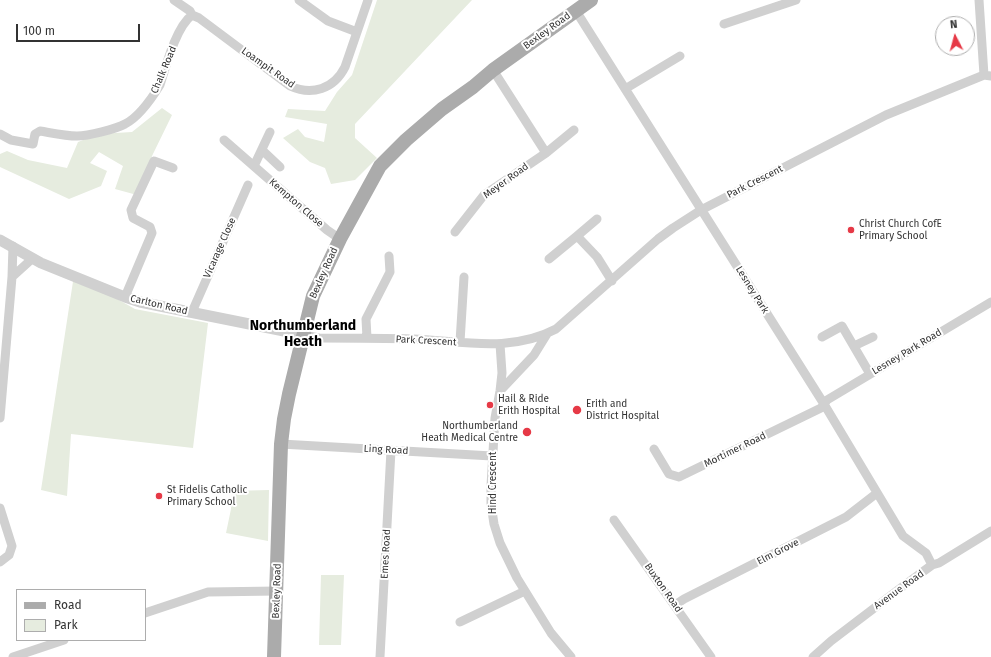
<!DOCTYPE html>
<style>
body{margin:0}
#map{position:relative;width:991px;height:657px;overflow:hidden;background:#fff;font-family:"Fira Sans",sans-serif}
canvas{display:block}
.legend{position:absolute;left:16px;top:589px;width:130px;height:52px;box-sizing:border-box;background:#fff;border:1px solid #adadad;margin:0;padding:5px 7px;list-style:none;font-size:12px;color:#333}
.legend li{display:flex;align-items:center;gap:8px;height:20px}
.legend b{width:20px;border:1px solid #adadad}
.north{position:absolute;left:935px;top:16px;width:40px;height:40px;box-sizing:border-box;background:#fff;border:1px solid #adadad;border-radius:50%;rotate:354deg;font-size:11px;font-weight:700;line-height:16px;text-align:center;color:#333}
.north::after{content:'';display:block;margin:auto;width:14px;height:18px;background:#e63946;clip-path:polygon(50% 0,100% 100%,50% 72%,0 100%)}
.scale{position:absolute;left:16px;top:24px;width:124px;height:18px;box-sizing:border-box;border:2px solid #333;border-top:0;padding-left:5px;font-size:12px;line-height:14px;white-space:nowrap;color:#333;-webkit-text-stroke:3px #fff;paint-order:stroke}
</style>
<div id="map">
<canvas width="991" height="657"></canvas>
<ul class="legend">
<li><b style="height:5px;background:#ababab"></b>Road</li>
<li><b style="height:11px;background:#e6ecdf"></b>Park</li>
</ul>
<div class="north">N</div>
<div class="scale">100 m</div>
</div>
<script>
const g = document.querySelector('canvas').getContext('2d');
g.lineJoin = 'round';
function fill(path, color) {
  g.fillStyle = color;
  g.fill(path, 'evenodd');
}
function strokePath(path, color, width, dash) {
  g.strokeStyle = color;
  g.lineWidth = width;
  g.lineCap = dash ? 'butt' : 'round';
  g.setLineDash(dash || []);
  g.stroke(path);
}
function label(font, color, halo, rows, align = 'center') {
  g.font = font + ' "Fira Sans",sans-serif';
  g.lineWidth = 4;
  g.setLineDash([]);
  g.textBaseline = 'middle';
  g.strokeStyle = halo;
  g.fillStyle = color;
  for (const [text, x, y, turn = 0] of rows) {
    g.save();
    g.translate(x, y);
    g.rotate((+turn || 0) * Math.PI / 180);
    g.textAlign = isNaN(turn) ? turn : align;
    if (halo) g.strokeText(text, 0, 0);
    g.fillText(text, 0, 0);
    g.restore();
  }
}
fill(new Path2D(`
 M377,0H472L355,124V138L377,158L355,180L331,184L325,168L310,162L283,138L298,129L305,137L324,142L327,124L285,117L288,109L325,111L337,92L352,75Z
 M162,108L172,115L152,156L137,195L115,189L123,166L99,152L90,163L107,171L101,186L69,199L0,167V154L7,151L28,160L67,168L78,142L99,134L132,132Z
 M74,275L135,309L208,323L193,448L71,434L67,496L41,490Z
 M269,490L268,541L226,533L231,509L232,491Z
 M321,575H344L341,645H319Z`), '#e6ecdf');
strokePath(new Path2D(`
 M174,0L190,11L192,15
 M299,0L328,21L357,32
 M979,0L984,75
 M576,11L824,404L903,536L926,553L932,565
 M192,15L199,18L290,86C312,96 334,89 345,67L368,0
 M724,24L796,0
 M493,70L546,153
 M625,89L680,56
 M0,134L11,140L33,144L35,134L40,131C52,133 65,136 77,136C88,136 116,129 125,124C139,117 152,98 160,85C166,66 176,27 192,15
 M224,140L327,230L340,239
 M262,150L280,167
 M254,166L270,132
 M455,232L484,195L546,153L574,130
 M577,236L597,219
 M549,259L577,236L597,257L612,281
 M12,277L33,258
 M125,297L152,233L150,227L133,218L131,210L154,161L173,168
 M192,312L248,185
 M304,335L319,338C350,338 382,338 413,339C462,341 511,353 556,329L658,239L673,228L701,210L886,115L984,75L991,76
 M822,337L842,326L870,374
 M367,338L366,319L390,272L389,256
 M460,342L464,277
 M500,344L502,373L500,391L495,418L491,486V504L494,524L500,543L517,578L551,633L571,657
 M854,346L873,337
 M500,391L534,355L547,334
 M0,418L12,277L13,246
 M281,444L492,456
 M654,449L669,474L679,477L821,408L827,400L991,302
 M0,508L12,546L9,555L0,562
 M614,520L711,657
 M675,605L684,599L846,517L877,493
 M145,613L208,592L277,591
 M460,622L525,591
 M13,657L64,640
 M380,657L391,450
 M813,657L831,641L898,590L932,565L939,563L991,531`), '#d0d0d0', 9);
strokePath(new Path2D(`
 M0,240L41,263L125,297L140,302L304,335`), '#d0d0d0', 11);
strokePath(new Path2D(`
 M274,657L281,444L284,419L289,394L313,296L340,239L380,166L406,140L442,109L473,87L493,70L591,0`), '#ababab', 14);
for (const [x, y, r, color] of [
 [851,230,4,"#e63946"],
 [490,405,4,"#e63946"],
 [577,410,5,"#e63946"],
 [527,432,5,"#e63946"],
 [159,496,4,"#e63946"]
]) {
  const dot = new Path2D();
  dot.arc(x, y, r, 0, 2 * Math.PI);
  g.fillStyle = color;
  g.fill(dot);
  strokePath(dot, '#fff', 1.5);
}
label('10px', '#333', '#fff', [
 ["Bexley Road",547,31,-36],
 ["Loampit Road",268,68,35],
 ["Chalk Road",164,70,-67],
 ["Meyer Road",506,181,-36],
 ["Park Crescent",755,182,-27],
 ["Kempton Close",296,203,41],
 ["Vicarage Close",220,248,-66],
 ["Bexley Road",324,273,-66],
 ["Lesney Park",752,290,58],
 ["Carlton Road",159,305,13],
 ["Park Crescent",426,341,3],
 ["Lesney Park Road",907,352,-31],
 ["Ling Road",386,450,3],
 ["Mortimer Road",735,450,-26],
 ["Hind Crescent",493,483,-90],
 ["Elm Grove",778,552,-27],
 ["Emes Road",386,554,-87],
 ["Buxton Road",663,588,55],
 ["Avenue Road",899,590,-36],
 ["Bexley Road",277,591,-88]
]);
label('10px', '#333', '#fff', [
 ["Christ Church CofE",859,224],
 ["Primary School",859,236],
 ["Hail & Ride",498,399],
 ["Erith Hospital",498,411],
 ["Erith and",586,404],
 ["District Hospital",586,416],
 ["Northumberland",518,426,"right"],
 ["Heath Medical Centre",518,438,"right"],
 ["St Fidelis Catholic",167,490],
 ["Primary School",167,502]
], 'left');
label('bold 14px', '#000', '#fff', [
 ["Northumberland",303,326],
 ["Heath",303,342]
]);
</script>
